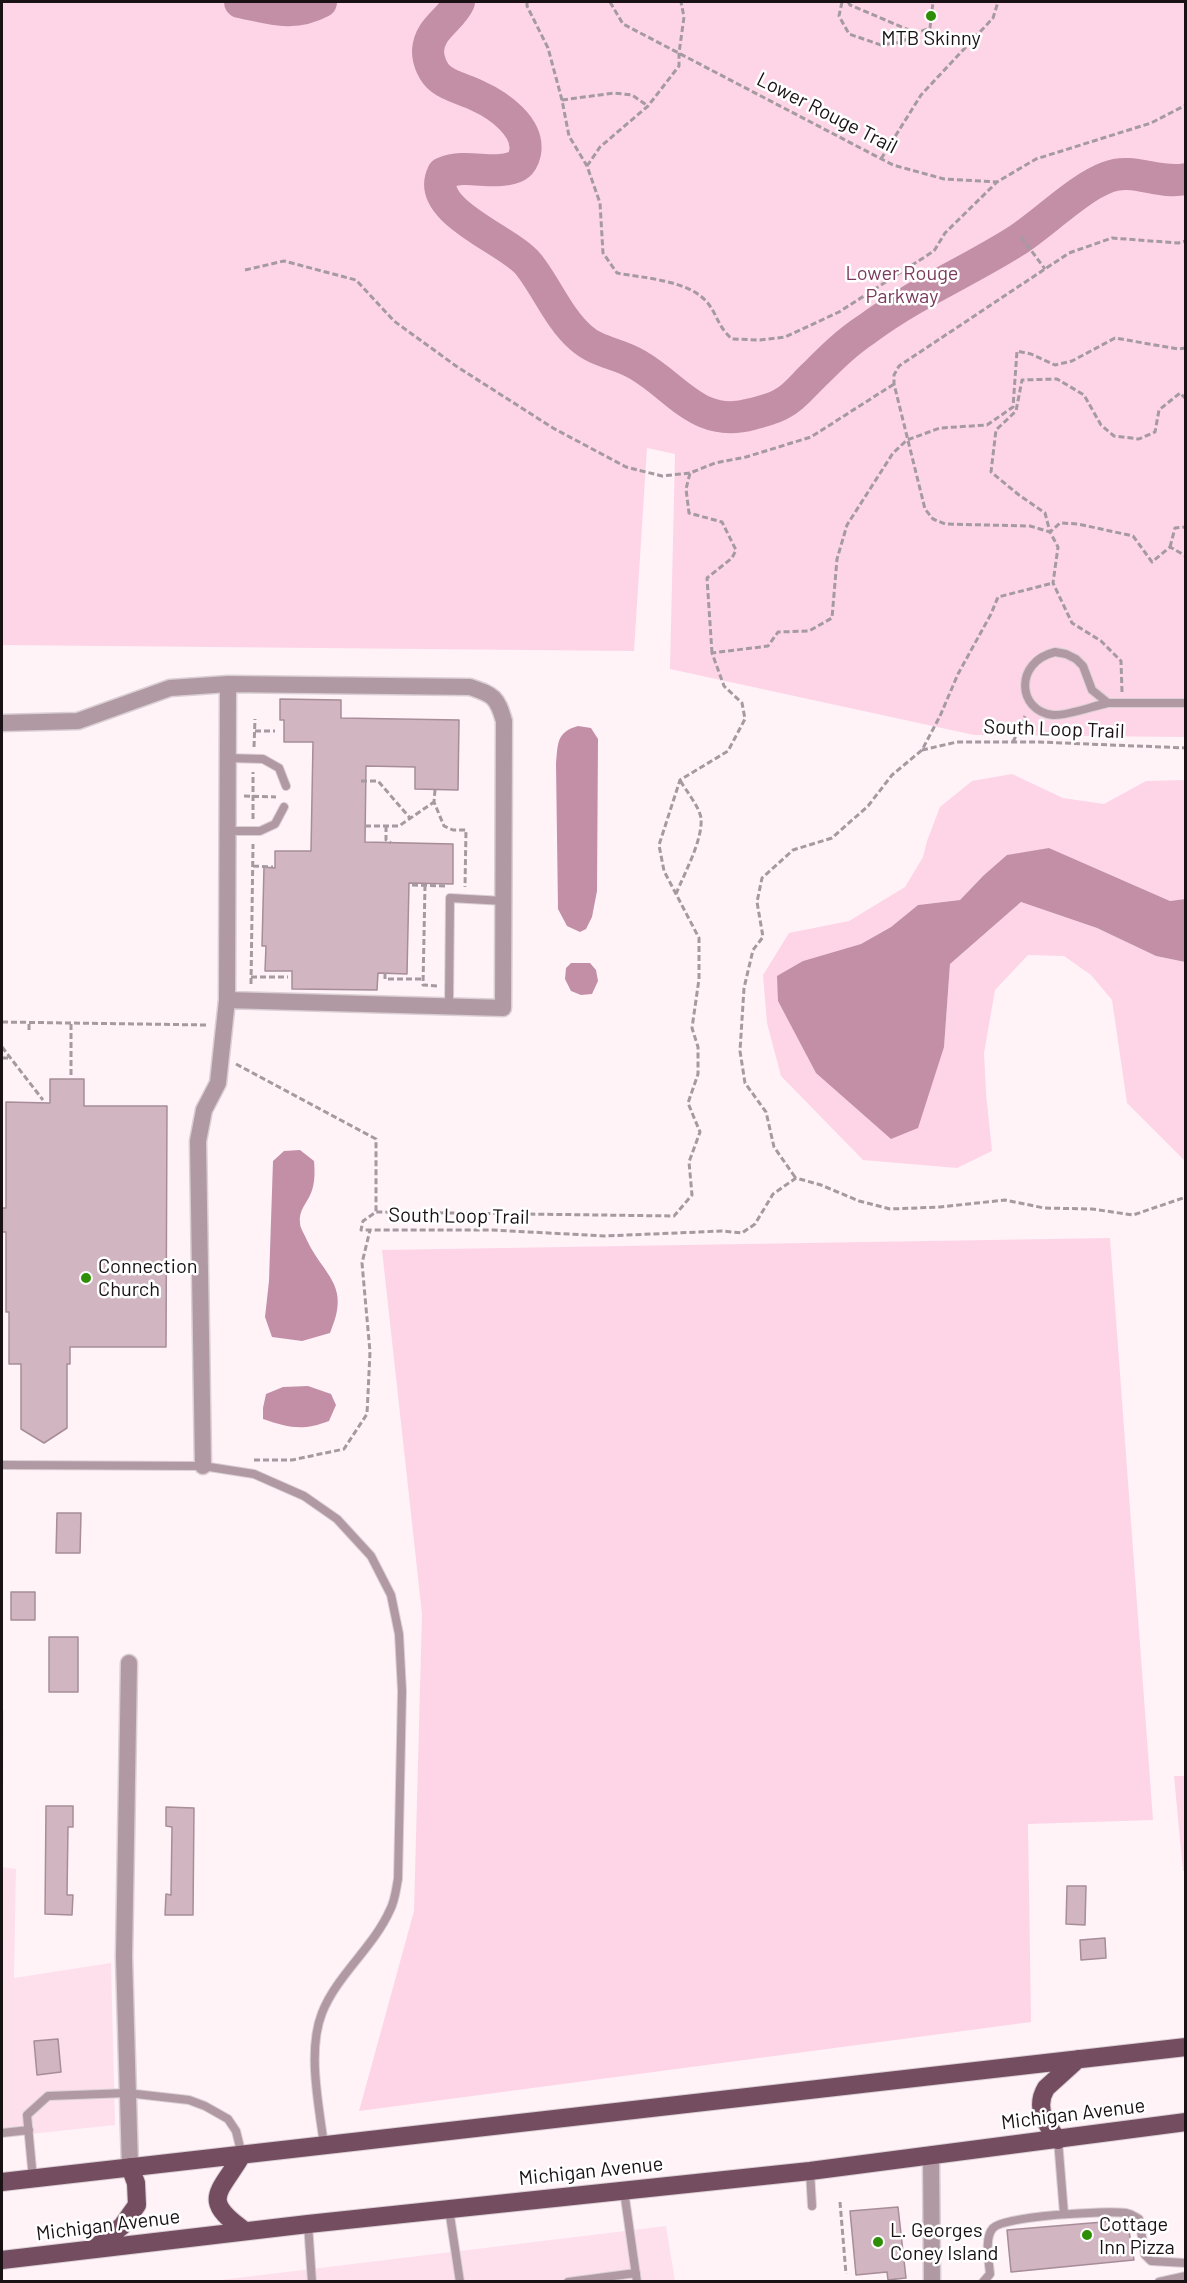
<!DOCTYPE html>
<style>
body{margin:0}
#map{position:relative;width:1187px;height:2283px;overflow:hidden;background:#fff3f8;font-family:Barlow,sans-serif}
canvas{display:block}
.frame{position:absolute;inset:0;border:3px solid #1a1115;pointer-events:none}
</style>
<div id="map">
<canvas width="1187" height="2283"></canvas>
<div class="frame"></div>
</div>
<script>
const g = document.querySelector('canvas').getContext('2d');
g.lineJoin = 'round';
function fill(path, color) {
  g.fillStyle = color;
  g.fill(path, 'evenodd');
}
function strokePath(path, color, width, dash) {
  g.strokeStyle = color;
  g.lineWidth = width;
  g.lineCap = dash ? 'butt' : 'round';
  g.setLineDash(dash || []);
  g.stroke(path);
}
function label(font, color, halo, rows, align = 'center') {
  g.font = font + ' Barlow,sans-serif';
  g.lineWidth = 5;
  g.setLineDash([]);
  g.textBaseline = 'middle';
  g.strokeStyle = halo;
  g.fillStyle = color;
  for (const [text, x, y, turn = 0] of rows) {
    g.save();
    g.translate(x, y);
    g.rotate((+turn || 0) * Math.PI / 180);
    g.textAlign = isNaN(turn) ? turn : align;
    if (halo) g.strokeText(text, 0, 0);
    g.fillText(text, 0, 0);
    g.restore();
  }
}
fill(new Path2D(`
 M2,1711H4L2,1867L16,1869L14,1978L111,1963L115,2125L2,2137Z
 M666,2226L675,2281L204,2282Z`), '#fee0ed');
fill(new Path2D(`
 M2,2H1185V737L974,735L670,669L675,454L647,448L634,651L2,645Z
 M1012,774L1063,798L1104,804L1146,781L1185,780V899L1170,901L1049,848L983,876L960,900L918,905L891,927L861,944L803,961L778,1001L791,1024L944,1047L950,964L1021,902L1097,928L1156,956L1185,962V1161L1127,1103L1112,1000L1091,975L1064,956L1028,955L995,990L984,1053L986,1093L992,1151L957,1168L863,1160L781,1076L767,1023L763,975L789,933L849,921L905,887L923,857L927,841L940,807L972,781Z
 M1110,1238L1153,1820L1028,1824L1031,2022L359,2111L414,1911L422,1614L382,1250Z
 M1174,1776H1185V1871H1183Z`), '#fdd5e7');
fill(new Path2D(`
 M578,726L591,728L598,739L597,891L592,917L586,929L580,932L567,926L558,909L556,764C558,744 556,732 578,726Z
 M1049,848L1170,901L1185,899V962L1156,956L1097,928L1021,902L950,964L944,1047L918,1128L891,1139L816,1073L778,1001L777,976L803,961L861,944L891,927L918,905L960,900L983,876L1007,855Z
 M571,963H590L596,970L598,981L592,994L581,995L571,991L565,979L566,968Z
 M300,1150L314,1161C315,1171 315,1184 311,1193C307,1203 298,1211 300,1223C300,1227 303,1232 305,1236C323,1277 352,1283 330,1333L302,1341L272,1337L265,1317L269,1281L273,1161L284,1151Z
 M308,1386L331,1394L336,1405L329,1421C303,1431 289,1428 263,1419V1408L266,1394L283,1387Z`), '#c28fa7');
strokePath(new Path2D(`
 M240,2C270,8 293,17 321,2
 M459,2C451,20 429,28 428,51C428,61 433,73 441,79C451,87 467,90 478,96C498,105 530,127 525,153C524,158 521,165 515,167C491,176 468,163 443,173C424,212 510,240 529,265C547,288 558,317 580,337C597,353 619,353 638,365C679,389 699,429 752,414C763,411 774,409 783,403C795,397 804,384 814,375C831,358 847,342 867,329C914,294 967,272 1016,241C1044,223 1078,188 1108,177C1133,167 1159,185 1186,179`), '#c28fa7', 32);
const building = new Path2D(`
 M280,699L341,700V718L459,720L458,790L415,789V767L366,766L365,842L453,844V884L409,883L407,974L378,973L377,990L292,989V971H265L266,946H262L264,867L275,868V851H311L313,742H284V720H280Z
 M50,1079H84V1106H167L166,1347H70V1364H67V1428L44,1443L21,1429V1364H9V1312H6V1232H2V1208H6V1102L50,1103Z
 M57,1513H81L80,1553H56Z
 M11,1592H35V1620H11Z
 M49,1637H78V1692H49Z
 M46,1806H73V1827H68L67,1895H73L72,1915L45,1914Z
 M166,1807L194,1808L193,1915H165L166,1894L171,1895L172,1827L166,1826Z
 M1067,1886H1086L1085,1925L1066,1924Z
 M1105,1938L1106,1958L1081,1960L1080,1940Z
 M58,2039L61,2072L37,2075L34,2041Z
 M898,2207L906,2278L888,2280L887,2272L856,2275L850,2211Z
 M1127,2220L1134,2260L1011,2272L1007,2230Z`);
fill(building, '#d1b5c1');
strokePath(building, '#a78d98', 1.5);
const lane = new Path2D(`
 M1055,652L1066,654L1076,659L1083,666L1092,690L1108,703C1093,706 1067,716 1053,715C1017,711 1014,662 1055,652Z
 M1108,703H1186
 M227,758L263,759L279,768L286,786
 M227,831H260L275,824L284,807
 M449,1006L450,898L504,901
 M2,1465L203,1466L254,1474L304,1496L337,1519L371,1556L391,1595L399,1634L402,1691L398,1879C396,1889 395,1901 390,1910C373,1948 337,1975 322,2013C307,2051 319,2106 324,2145
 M2,2133L29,2130
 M1058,2140L1064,2214
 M810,2171L812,2206
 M33,2179L27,2115L48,2096L127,2093L189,2100L205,2106L228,2119L236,2131L242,2155
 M624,2191L637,2282
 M449,2209L460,2282
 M308,2224L312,2282
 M568,2282L636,2273
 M983,2282L990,2274C989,2261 984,2238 993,2228C1004,2216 1107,2210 1126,2213C1132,2214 1134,2216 1139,2219L1145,2255L1151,2261L1186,2263
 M1159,2282L1186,2276`);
const street = new Path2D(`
 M2,723L78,721L170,688L228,684L470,687C494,695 497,697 504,721L503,1008L227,1000L218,1083L204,1110L198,1141L203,1466
 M227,1000L228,684
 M129,1663L124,1957L130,2167
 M931,2155L932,2282`);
const primary = new Path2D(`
 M1058,2140C1046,2124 1034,2108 1046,2088L1078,2059
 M242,2155C219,2194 200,2199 245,2231
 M2,2182L1186,2047
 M95,2248L122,2226L137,2205L136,2183L130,2167
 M2,2260L308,2224L810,2171L1186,2122`);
strokePath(lane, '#dacfd4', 10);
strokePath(street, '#dacfd4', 19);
strokePath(primary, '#dacfd4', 20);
strokePath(new Path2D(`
 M527,2V6L548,48L562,100L569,136L587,166L600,203L603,253L617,273C643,278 687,280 706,301C717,313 717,326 732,339L760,340L785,337L839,312L934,251L945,233L997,182
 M610,2L623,24L893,165L944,179L997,182L1036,159L1151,123L1186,105
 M842,2L839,16L849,34L881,45L902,42L916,33
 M848,2L850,5L916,33L930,28L933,2
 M562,100L614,93L632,95L648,106
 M881,159L921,95L993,18L998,2
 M587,166L600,147L648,106L679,66V53L684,17L681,2
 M1021,237L1045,269
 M245,270L284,261L356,280L394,321L456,366L553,428L626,467L662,476L690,473
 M1186,348L1178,349L1115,338L1072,361L1055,365L1031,354L1017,351L1013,407L987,425L940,428L907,440L893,453L847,525L837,559L832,618L809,631L778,632L768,646L712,653L724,686L742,703L745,719L728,751L680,780L659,845L664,871L699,938V979L692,1028L698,1047V1074L688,1103L700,1132L689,1162L692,1195L674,1216L376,1212L363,1221L361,1230H492L605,1236L722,1231L742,1233L755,1224L773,1194L796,1178L821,1185L859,1201L890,1209L940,1207L1005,1200L1044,1208L1092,1209L1133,1215L1186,1197
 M1186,399L1180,393L1159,410L1155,432L1139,439L1114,436L1101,425L1084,395L1057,379L1022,380L1016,411L996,430L991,472L1019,495L1045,513L1050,532L1060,523L1078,524L1133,536L1152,562L1170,547L1186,556
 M1170,547L1175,528L1186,527
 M712,653L707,578L732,558L736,550L722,522L689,513L686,489L690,473L715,463L746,457L811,437L894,384
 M1122,692L1121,661L1101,641L1072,623L1053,583L1058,547L1050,532L1030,526L945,524L933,519L925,509L894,384V375L899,366L1069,253L1112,238L1178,243L1186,241
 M255,731H275
 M1013,742L1025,716
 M254,747L255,719
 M922,750L957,742H1039L1186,748
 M361,781H378L410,818
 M435,790L434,802L444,826L453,830H466L465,887
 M244,796L276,797
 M253,819V772
 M365,826H399L434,802
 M386,826V840L391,843
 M253,866L273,867
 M412,885L446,886
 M425,885L423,985L438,986
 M676,894C684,874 703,840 701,818C699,806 686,791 680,780
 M385,973V979H423
 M251,977H288
 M251,984L253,844
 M2,1022L207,1025
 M29,1030V1022
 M2,1047L43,1100
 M2,1058H9
 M236,1064L376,1139V1212
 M71,1075V1023
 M795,1177L774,1147L766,1112L745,1083L740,1051L744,988L753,950L763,937L757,902L762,878L793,850L832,838L868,806L892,775L922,750L940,716L958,674L991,614L998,597L1053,583
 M254,1460H292L344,1449L367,1414L370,1352L362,1263L370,1230
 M840,2202L846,2274`), '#a59a9f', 3, [6, 3]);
strokePath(lane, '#b199a4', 8);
strokePath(street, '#b199a4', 16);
strokePath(primary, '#744e60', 18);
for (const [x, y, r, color] of [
 [931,16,6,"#2e8f07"],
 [86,1278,6,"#2e8f07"],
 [1087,2235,6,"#2e8f07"],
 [878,2242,6,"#2e8f07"]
]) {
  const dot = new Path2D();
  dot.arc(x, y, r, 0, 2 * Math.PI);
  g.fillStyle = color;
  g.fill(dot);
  strokePath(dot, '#fff', 2);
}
label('20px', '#1a1115', '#fff', [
 ["MTB Skinny",931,38,"center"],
 ["Connection",98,1266],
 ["Church",98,1289],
 ["Cottage",1099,2224],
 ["Inn Pizza",1099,2247],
 ["L. Georges",890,2230],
 ["Coney Island",890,2253]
], 'left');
label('20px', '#1a1115', '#fff', [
 ["Lower Rouge Trail",827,113,27],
 ["South Loop Trail",1054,729,2],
 ["South Loop Trail",459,1216,1],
 ["Michigan Avenue",1073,2114,-7],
 ["Michigan Avenue",591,2171,-6],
 ["Michigan Avenue",108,2225,-7]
]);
label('20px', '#7a3a5b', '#fff', [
 ["Lower Rouge",902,273],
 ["Parkway",902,296]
]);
</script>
